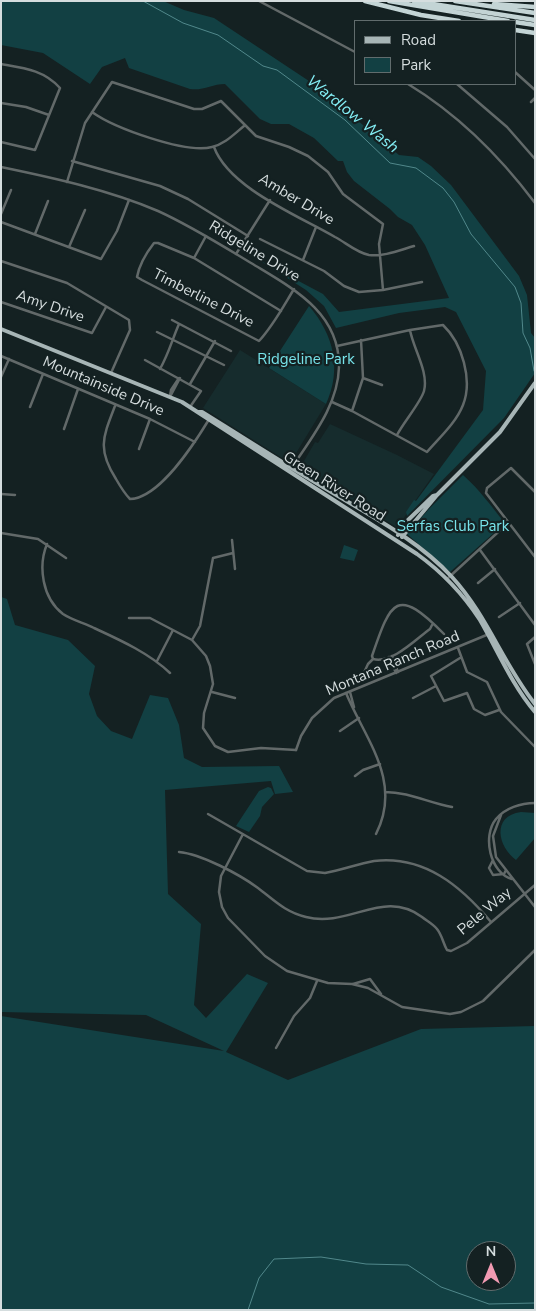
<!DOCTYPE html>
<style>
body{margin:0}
#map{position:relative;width:536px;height:1311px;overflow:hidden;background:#142122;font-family:"Nunito Sans",sans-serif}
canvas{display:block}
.frame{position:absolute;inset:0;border:2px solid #d5ddde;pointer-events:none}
.legend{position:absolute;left:354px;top:20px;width:162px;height:65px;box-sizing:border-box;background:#142122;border:1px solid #616c6d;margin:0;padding:6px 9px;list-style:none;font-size:15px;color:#d5ddde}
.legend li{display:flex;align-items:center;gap:10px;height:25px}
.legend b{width:25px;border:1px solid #616c6d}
.north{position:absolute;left:466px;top:1241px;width:50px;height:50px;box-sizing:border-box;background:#142122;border:1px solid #616c6d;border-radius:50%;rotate:0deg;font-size:14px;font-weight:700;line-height:20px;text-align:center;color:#d5ddde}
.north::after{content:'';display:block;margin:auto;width:18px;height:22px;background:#f19ab2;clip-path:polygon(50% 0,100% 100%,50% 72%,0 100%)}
</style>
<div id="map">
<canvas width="536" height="1311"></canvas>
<div class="frame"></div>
<ul class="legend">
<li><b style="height:6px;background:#a7b5b6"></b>Road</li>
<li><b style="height:14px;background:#124043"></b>Park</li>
</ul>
<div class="north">N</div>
</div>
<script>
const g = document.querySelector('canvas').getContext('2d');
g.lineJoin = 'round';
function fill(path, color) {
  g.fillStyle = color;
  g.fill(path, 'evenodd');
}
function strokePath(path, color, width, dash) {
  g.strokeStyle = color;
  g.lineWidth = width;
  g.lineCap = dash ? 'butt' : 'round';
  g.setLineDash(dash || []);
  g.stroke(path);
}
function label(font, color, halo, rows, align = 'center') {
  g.font = font + ' "Nunito Sans",sans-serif';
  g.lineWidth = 4.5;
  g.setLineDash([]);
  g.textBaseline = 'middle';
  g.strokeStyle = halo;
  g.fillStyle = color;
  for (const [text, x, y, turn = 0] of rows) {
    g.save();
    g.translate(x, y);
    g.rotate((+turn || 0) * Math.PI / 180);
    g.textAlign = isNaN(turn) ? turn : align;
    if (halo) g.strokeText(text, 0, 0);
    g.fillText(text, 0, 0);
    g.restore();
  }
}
fill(new Path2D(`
 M240,350L326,404L290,463L203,408Z
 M330,424L397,455L434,474L415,501H414L398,528L300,468L315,442L318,443Z`), '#162c2d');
fill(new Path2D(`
 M1,1H163L184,10L214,18L315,85L399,155L418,157L431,166L451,185L519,276L527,295L531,333L535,338V373L504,418L407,516L406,512L414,500L416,501L483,410L486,371L456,312L445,307L399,313L336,328L324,306L306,290L259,260L323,294L339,312L449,298L425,245L412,225L398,217L390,209L354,181L347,172L343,161H338L314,138L289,124H271L260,119L225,84C212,84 203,91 190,89L129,68L125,58L102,67L90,84L43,53L1,45Z
 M309,306C334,335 342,369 326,404L269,368Z
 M463,475C480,490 490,505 505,523L450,572L407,534L428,510Z
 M344,545L358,550L354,561L340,558Z
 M1,597L7,599L15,625L68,640L95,666L89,694L97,716L111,731L132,739L150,695L168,698L179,725L184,758L202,767L279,766L293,792L275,794L271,781L165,790L168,894L201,924L194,1005L206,1018L247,974L268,983L226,1052L288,1080L421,1029L535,1026V1310H1V1016L224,1051L146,1015L1,1012ZM476,1251H506V1281H476Z
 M268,787L271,788L274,794L262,807L260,816L249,832L236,826L259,791Z
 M521,812L535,813V838L516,860C498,847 491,816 521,812Z`), '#124043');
strokePath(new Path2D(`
 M143,1L183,23L218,35L263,66L277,70L345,120L390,163L416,168L443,188L454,202L471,234L515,287L521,303L523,333L530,348L534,371
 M248,1310L259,1278L274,1259L321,1257L366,1264L408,1265L441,1287L489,1304L535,1303`), '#51888b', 1);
strokePath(new Path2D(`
 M1,64C24,68 44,70 60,88L35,150L1,142
 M515,72L535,90
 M457,84L507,127L535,159
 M531,102L535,98
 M1,103L26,107L49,115
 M92,112C114,128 186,154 212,147C225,144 234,134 244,126
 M214,147C229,188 299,216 335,237C345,242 357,253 369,255C383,257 400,250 414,246
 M72,161L160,186L188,199L248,236
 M67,182L85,123L112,82L194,109H202L221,101L256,136L289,147L308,156L328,172L343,194L383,224L379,244L383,290
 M1,214L11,190
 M1,222L101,259L117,231L129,200
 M35,234L48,201
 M260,239L324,271L344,286L359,292L383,290L422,282
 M69,247L85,210
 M236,254L270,200
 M194,258L206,236
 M303,260L316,227
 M1,261L67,283L129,320L130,330L111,373
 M1,302L92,333L106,307
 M281,311L194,258L158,243H154C147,252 139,266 137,277L142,280L259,341C273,326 283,307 294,289
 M172,320L231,351
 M157,332L224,365
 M1,356L150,419L195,442
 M145,360L201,391L190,407
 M160,369C169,353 172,340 179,324
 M1,377L9,359
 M363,378L382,385
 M190,384L215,341
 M171,395L180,378
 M170,396L171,390L179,378
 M332,402L352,411L427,452C439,438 456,423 463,405C473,380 462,343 443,325L410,330L337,346
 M115,406C103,437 97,449 116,479C120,486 124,493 130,499C159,498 194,444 208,421
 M30,407L43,374
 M352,411L363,378L361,340
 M64,429L78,389
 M397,435C403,423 421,402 424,391C429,372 413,348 410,330
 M139,449L150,419
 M535,492L511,468L487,488L486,493L535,557
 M1,494L15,495
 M1,533L38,539L66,558
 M232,540L235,569
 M47,544C38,566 42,598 63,614C72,620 84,623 94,628C120,640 149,653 170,673
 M480,550L535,625
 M447,579L508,523
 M478,583L495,569
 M499,617L520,603
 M129,618H150L192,640L206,656L210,666L213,684L204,713L203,728L215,746L228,752L261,748L296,750
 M535,637L527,644L535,664
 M192,640L200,626L213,558L233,553
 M458,648L467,672L487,682L501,712L535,747
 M392,656L398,672
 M389,657L396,673
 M460,658L431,676L444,701L467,693L474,709L485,715L499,710
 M373,659C392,664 415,640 430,629L432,625
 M157,661L173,630
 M362,677L368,664L373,659L372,656C391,600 397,586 444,634
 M212,692L235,698
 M350,692L354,707
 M346,693C365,739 403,781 376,834
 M413,698L436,686
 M340,731L359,718
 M355,776L363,770L380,764
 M385,792C409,792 429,803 452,807
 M208,814L307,871L325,873C342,870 357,864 374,861C424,855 461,886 491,922
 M501,815L493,836L496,857L535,907
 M243,834L221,876L219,892L222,907L228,918L265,956L287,971L328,983L352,984L368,988L402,1007L450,1014L461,1012L483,1001L535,950
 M179,852C201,854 239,874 258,888C274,900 285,912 306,917C349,928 384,888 422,917C427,921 433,924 437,929C442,935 443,943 447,950L451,951L467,943L535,885
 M493,860L489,868L493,875L504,874L506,870
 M512,879C490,873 482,836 496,819C505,808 521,803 535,803
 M353,984L370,979L381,994
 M276,1048L294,1016L310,998L317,981`), '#626969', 2.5);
strokePath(new Path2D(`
 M259,1L355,52
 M408,84C459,115 499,155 535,203
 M1,167C54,178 109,190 158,211C191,226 221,245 251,263C292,288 340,312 339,367C338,406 311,438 291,469
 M296,750L301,736L312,718L334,698L489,634`), '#626969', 2.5);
strokePath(new Path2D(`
 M1,329L182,402L417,554C442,572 463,594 480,620C498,651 512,685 535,712
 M198,412H202C244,438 286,465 328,490C371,516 418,540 452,577C487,615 503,664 535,704
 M398,535L406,522L433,496L437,495
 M402,537L437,495L500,432L535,383`), '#a7b5b6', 4);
strokePath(new Path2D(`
 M365,1L421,15L459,21
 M389,1L508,21
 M414,1L535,20
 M455,1L535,13
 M494,4L535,7
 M515,22L535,25
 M515,30L535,33`), '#c3d4d5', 4.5);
label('15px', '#d5ddde', '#142122', [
 ["Amber Drive",296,200,31],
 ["Ridgeline Drive",254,252,31],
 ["Timberline Drive",203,299,27],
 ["Amy Drive",50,307,19],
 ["Mountainside Drive",103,387,23],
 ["Green River Road",334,487,32],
 ["Montana Ranch Road",393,664,-23],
 ["Pele Way",485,912,-40]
]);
label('15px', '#77e3ea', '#142122', [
 ["Ridgeline Park",306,360],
 ["Serfas Club Park",453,527]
]);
label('italic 16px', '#84eff6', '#142122', [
 ["Wardlow Wash",352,115,39]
]);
</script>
